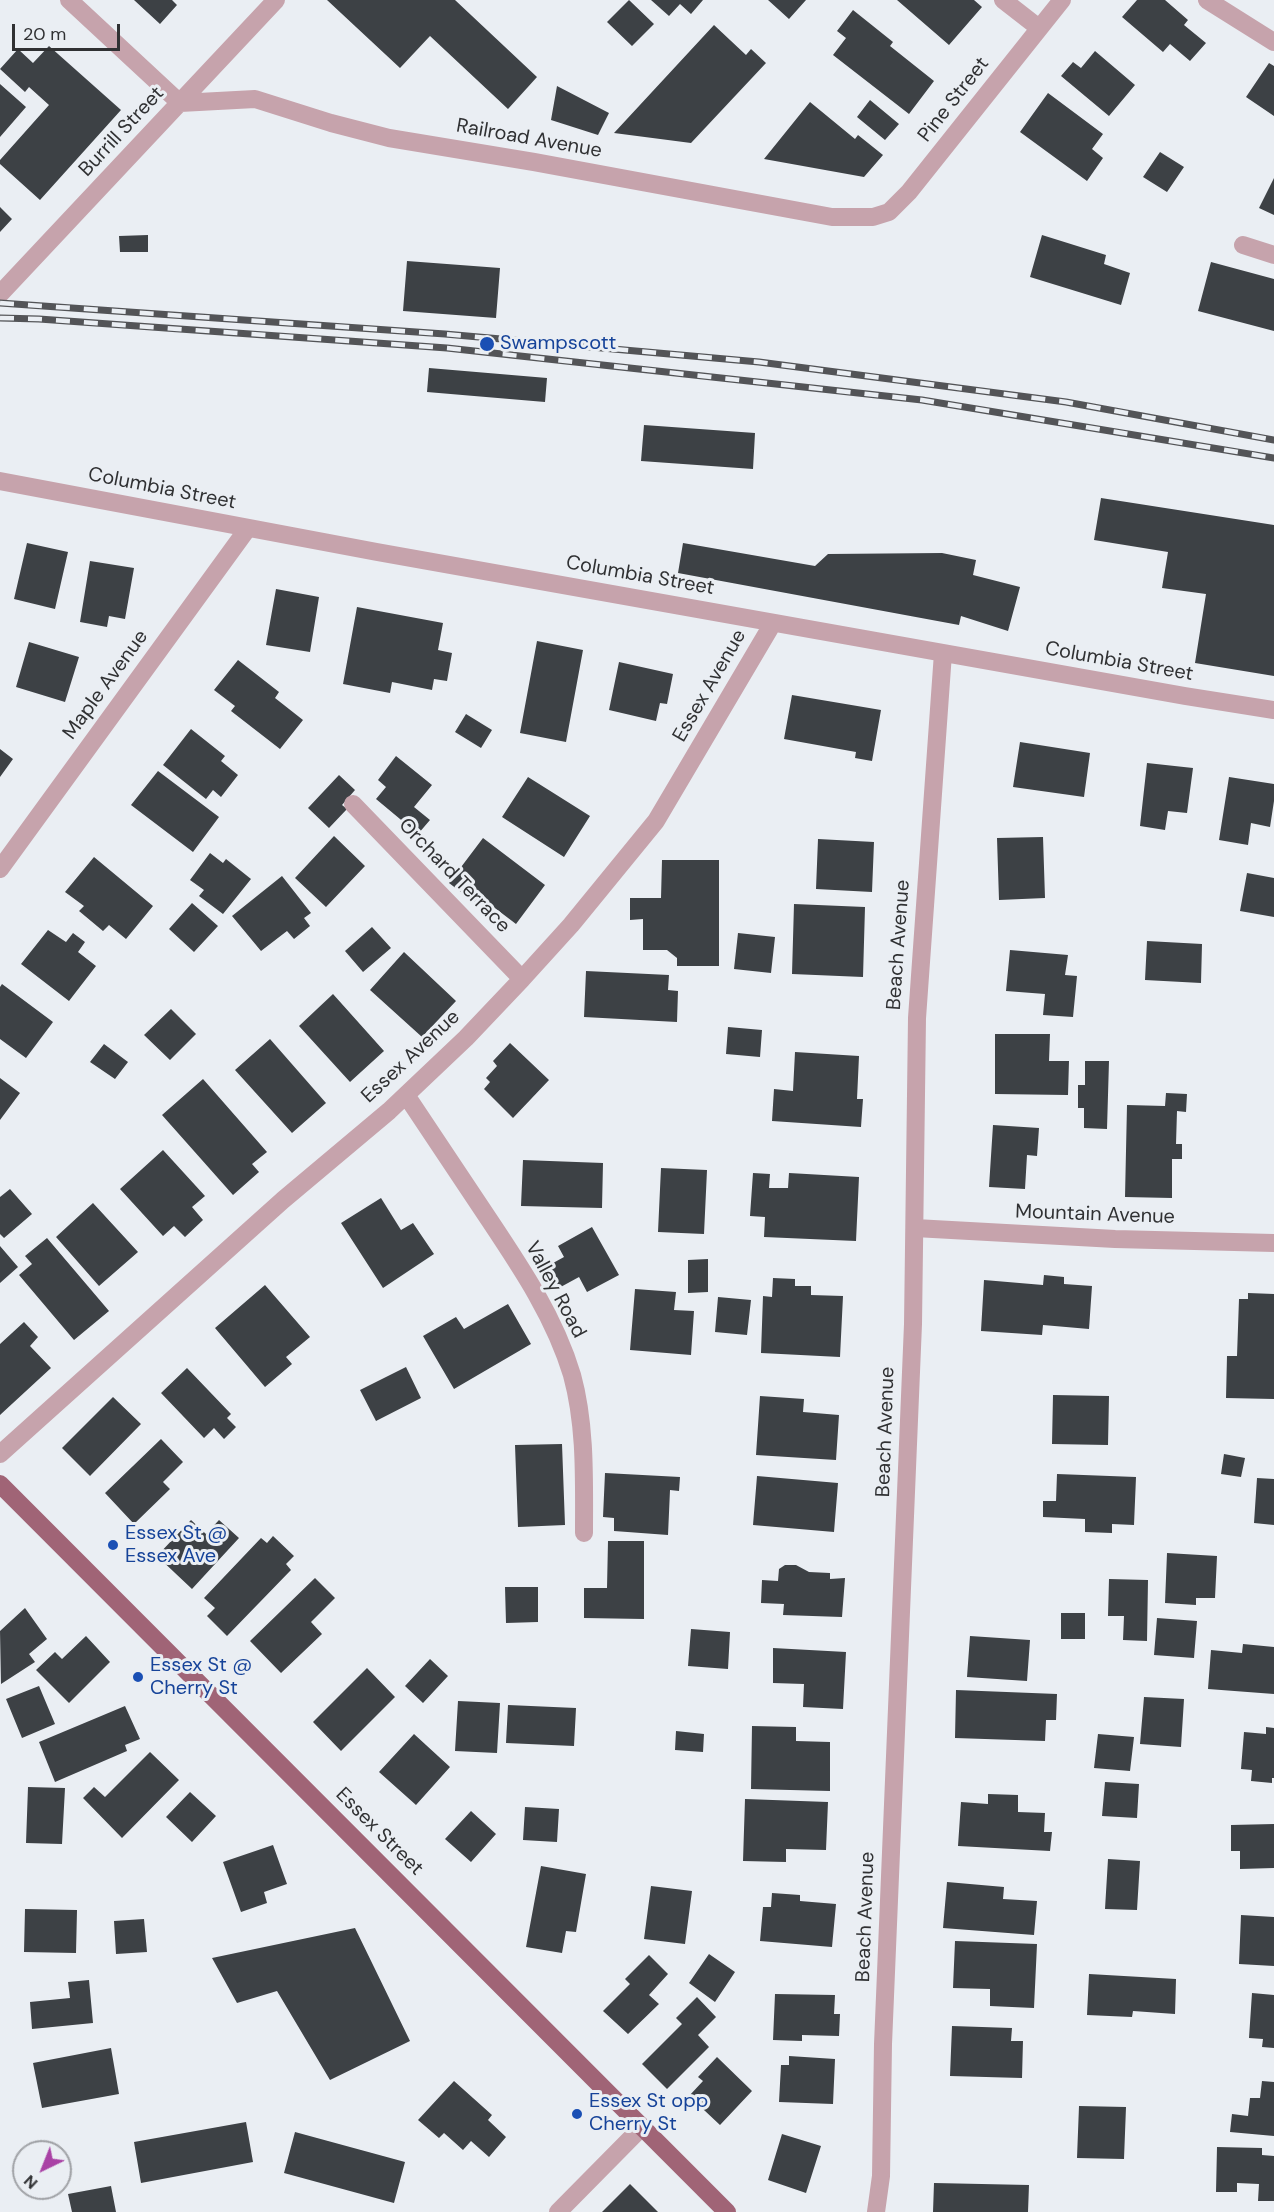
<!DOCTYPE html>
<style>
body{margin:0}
#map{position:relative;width:1274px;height:2212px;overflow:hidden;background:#eaeef3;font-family:"DM Sans",sans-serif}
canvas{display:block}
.north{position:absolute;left:12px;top:2140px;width:60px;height:60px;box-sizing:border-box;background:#eaeef3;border:2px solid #a0a2a6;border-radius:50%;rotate:223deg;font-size:16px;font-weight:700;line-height:24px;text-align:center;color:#303133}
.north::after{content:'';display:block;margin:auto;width:21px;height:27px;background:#a942a5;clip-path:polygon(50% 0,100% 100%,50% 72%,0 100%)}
.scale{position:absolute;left:12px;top:24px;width:108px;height:27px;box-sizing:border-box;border:3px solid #303133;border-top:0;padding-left:8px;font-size:18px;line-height:21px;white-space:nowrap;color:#303133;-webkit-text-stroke:4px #eaeef3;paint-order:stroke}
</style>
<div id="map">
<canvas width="1274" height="2212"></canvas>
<div class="north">N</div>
<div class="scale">20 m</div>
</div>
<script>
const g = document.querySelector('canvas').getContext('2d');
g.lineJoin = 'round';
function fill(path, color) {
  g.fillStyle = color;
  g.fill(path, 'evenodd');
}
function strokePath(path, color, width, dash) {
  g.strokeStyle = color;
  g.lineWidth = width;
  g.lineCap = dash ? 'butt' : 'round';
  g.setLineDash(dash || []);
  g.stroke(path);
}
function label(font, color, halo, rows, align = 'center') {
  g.font = font + ' "DM Sans",sans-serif';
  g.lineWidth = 6;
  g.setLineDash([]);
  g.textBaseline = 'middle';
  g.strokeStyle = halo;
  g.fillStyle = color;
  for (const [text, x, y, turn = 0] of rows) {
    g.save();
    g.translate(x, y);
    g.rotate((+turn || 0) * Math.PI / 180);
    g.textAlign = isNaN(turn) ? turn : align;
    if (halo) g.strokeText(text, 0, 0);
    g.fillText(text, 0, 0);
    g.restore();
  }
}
fill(new Path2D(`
 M134,0H172L177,5L160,24Z
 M327,0H455L537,77L508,109L430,36L400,68Z
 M629,0L654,24L632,46L607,22Z
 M651,0H703L691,14L680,4L669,16Z
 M768,0H806L789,19Z
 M897,0H974L982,7L949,45Z
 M1137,0H1165L1188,20L1184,25L1206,43L1190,61L1170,44L1163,52L1122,17Z
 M853,10L893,42L890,46L934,81L909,114L833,55L846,38L837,31Z
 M714,25L746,55L751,49L766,63L691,143L614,133Z
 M49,46L121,110L40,200L0,164V160L49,105L29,87L25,92L0,69L18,49L33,63Z
 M1095,51L1135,85L1109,116L1061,76L1073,62L1081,68Z
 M1269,63L1274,66V116L1246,97Z
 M0,84L26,107L0,137Z
 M557,86L609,113L598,135L551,120Z
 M1048,93L1103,134L1092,149L1103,158L1087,181L1020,132Z
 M870,100L899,124L885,140L857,117Z
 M810,102L855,139L858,135L883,155L864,177L764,159Z
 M1160,152L1184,167L1167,192L1143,177Z
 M1274,178V215L1259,208Z
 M0,207L12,219L0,232Z
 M148,235V252H120L119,236Z
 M1042,235L1106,255L1104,264L1130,273L1121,305L1030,277Z
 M407,261L500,268L496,318L403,311Z
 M1211,262L1274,279V331L1198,311Z
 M429,368L547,378L545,402L427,392Z
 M644,425L755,433L753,469L641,461Z
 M1101,498L1274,525V676L1195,663L1206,594L1162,588L1168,552L1094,540Z
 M27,543L68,552L55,609L14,599Z
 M683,543L815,566L828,554L942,553L976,560L973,575L1020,587L1008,631L961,616L959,625L678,573Z
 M90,561L134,568L125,619L109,616L107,627L80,622Z
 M276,589L319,597L310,652L266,645Z
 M357,607L443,623L438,650L452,653L447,681L434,679L432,690L392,682L390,693L343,684Z
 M537,641L583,650L566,742L520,733Z
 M29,642L79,657L65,702L16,687Z
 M238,660L279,692L275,698L303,720L280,749L231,711L235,706L214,690Z
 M619,662L673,674L667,704L660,703L656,721L609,710Z
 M792,695L881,710L872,761L855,758L856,752L784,739Z
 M466,714L492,730L481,748L455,732Z
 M191,729L225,756L221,761L238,775L221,797L213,790L206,799L163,765Z
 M1020,742L1090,753L1084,797L1013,787Z
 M0,749L13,759L0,777Z
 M396,756L432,785L414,807L430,820L418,834L376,799L386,787L378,780Z
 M1147,763L1193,768L1187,813L1168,811L1165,830L1140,826Z
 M158,771L219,817L193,852L131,805Z
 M339,775L355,790L342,805L347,809L329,828L308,808Z
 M528,777L590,816L564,857L502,817Z
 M1229,777L1274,784V801L1270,827L1251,823L1248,845L1219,840Z
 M334,836L365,866L326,907L295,878Z
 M1043,837L1045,898L999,900L997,838Z
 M483,838L545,885L516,924L487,902L482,908L449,883Z
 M818,839L874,842L872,892L816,889Z
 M210,853L223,863L226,859L251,879L223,914L199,896L204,890L190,880Z
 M94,857L153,906L126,939L109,925L103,931L79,911L84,906L65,892Z
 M662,860H719V966H677V958L667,950H643V919L630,920V898H661Z
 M1247,873L1274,878V917L1240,911Z
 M282,876L311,913L304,918L310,926L294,939L287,931L261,951L232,916Z
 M192,903L218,926L194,952L169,929Z
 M794,904L865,907L863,977L792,974Z
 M372,927L391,948L363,972L345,951Z
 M48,930L66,942L73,933L85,942L78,952L96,966L69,1001L21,964Z
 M738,933L775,937L771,973L734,969Z
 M1147,941L1202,944L1201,983L1145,980Z
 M1010,950L1068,955L1065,975L1077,976L1073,1017L1043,1015L1045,994L1006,991Z
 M404,952L456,1001L422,1037L370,990Z
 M586,971L669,975L668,990L678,991L677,1022L584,1017Z
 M2,984L53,1022L26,1058L0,1039V987Z
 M333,994L384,1051L350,1082L299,1026Z
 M171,1009L196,1034L170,1060L144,1035Z
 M728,1027L762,1030L760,1057L726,1054Z
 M995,1034H1050L1049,1061H1069L1068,1095L995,1094Z
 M270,1039L326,1103L292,1133L235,1070Z
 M510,1043L549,1080L513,1118L484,1089L490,1082L486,1078L497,1066L493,1061Z
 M104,1044L128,1062L115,1079L90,1062Z
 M795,1052L859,1056L857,1099H863L861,1127L772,1121L774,1089L793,1091Z
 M1085,1061H1109L1107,1129L1084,1128V1108H1078V1085H1085Z
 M0,1078L20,1093L0,1120Z
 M203,1079L267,1152L252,1164L259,1172L233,1195L162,1115Z
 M1166,1093L1187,1094L1186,1112L1177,1111L1176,1144H1182V1159H1172V1198L1125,1197L1127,1105L1165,1106Z
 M993,1125L1039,1128L1037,1156L1027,1155L1025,1189L989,1187Z
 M163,1150L205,1196L192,1207L203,1220L185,1237L174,1226L163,1236L120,1189Z
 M523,1160L603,1163L602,1208L521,1206Z
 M661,1168L707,1170L704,1234L658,1232Z
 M753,1173L770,1174L769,1188H788L789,1173L859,1177L856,1241L764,1237L765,1217L750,1216Z
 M10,1189L32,1214L4,1238L0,1234V1197Z
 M381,1198L401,1230L413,1223L434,1254L383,1288L341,1223Z
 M93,1203L138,1252L99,1286L56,1237Z
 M592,1227L619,1275L587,1292L579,1277L557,1289L544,1268L564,1257L558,1246Z
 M47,1238L109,1311L74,1340L19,1275L32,1264L25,1256Z
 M0,1246L18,1267L0,1283Z
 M708,1259V1292L688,1293V1260Z
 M1044,1275L1064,1277V1284L1092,1286L1089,1329L1043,1325L1042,1335L981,1331L984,1280L1043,1285Z
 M773,1278L795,1279V1286H811V1295L843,1296L840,1357L761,1353L763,1296L772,1297Z
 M265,1285L310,1337L286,1357L292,1364L265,1387L215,1328Z
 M635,1289L676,1292L674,1310L694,1311L691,1355L630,1350Z
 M1248,1293L1274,1294V1399L1226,1398L1227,1356H1237L1239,1299H1248Z
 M718,1297L751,1300L747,1335L715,1332Z
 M508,1304L531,1344L454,1389L423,1336L456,1317L464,1329Z
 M24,1322L38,1337L30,1346L51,1368L0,1415V1344Z
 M406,1367L421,1398L376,1421L360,1390Z
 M187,1368L231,1414L227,1418L236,1427L224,1439L214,1428L204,1438L161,1393Z
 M1053,1395L1109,1396L1108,1445L1052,1444Z
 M760,1396L804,1399L803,1412L839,1415L836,1460L756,1455Z
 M113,1397L141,1424L90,1476L62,1448Z
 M161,1439L183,1462L163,1482L170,1489L134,1524L105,1493Z
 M562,1444L565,1525L518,1527L515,1445Z
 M1224,1454L1245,1458L1241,1477L1221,1474Z
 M605,1473L680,1477L679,1491L670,1490L668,1535L614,1531V1518L603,1517Z
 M1057,1474L1136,1477L1134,1525L1112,1524V1533L1085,1532V1519L1043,1517V1501H1056Z
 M757,1476L838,1483L834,1532L753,1525Z
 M1257,1478L1274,1479V1525L1254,1523Z
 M191,1520L206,1534L219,1520L239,1538L192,1589L157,1556Z
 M273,1536L294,1556L286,1564L291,1570L227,1636L207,1616L215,1608L204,1598L261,1538L267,1543Z
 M608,1541H644V1619L584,1618V1588H607Z
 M1167,1553L1217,1556L1215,1598H1196V1605L1165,1603Z
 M785,1565H796L809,1572L830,1573V1579L845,1578L842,1617L783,1615L784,1604L761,1603L762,1580L778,1581L779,1569Z
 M315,1578L335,1598L311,1622L322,1634L281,1673L250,1641Z
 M1109,1579L1148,1580L1147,1641L1123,1640L1124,1616H1108Z
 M505,1587H538V1622L506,1623Z
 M25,1608L47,1639L29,1654L35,1662L1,1684L0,1631Z
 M1061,1613H1085V1639H1061Z
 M1157,1618L1197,1621L1194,1658L1154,1655Z
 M691,1629L730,1632L728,1669L688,1666Z
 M86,1636L110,1662L69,1703L36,1670L55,1652L62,1659Z
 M970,1636L1030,1640L1027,1681L967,1677Z
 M1243,1644L1274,1647V1694L1208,1689L1211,1650L1242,1653Z
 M773,1648L846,1652L843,1709L803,1707L804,1684L773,1683Z
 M430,1659L448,1676L423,1703L405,1686Z
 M367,1668L395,1697L341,1751L313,1722Z
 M39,1686L55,1724L22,1738L6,1699Z
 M956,1690L1057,1694L1056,1720H1046L1045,1741L955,1738Z
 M1144,1697L1184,1699L1181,1747L1140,1744Z
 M458,1701L500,1703L497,1753L455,1751Z
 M508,1705L576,1708L574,1746L506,1743Z
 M125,1706L140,1739L125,1745L127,1751L55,1782L39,1742Z
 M752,1726L796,1727V1741L830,1742V1791L751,1789Z
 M1266,1727L1274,1728V1778H1272V1783L1251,1781L1252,1770L1241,1769L1244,1732L1266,1734Z
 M676,1731L704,1734L703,1752L675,1750Z
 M414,1734L450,1767L416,1805L379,1772Z
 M1098,1734L1134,1737L1130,1771L1094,1768Z
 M150,1752L179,1780L122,1838L83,1798L94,1787L105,1797Z
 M1105,1782L1139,1784L1137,1818L1102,1816Z
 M28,1787L65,1788L62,1844L26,1843Z
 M190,1792L216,1816L192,1842L166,1817Z
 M988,1794L1018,1795V1812L1045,1813L1044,1832H1052L1050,1851L958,1846L961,1802L988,1804Z
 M745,1799L828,1802L826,1850L786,1849V1862L743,1861Z
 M525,1807L559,1809L557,1842L523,1840Z
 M471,1811L496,1834L471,1862L445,1839Z
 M1274,1824V1868L1240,1869V1851H1231V1825Z
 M273,1845L287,1884L264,1892L267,1903L241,1912L223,1862Z
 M1108,1859L1140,1861L1137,1910L1105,1909Z
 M541,1866L586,1874L576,1932L566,1931L562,1953L526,1947Z
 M947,1882L1004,1887L1003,1899L1037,1901L1034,1935L943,1928Z
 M651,1886L692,1891L685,1944L644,1939Z
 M772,1893L800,1895V1901L836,1904L832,1947L760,1941L763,1907H771Z
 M25,1909L77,1910L76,1953L24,1952Z
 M1241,1915L1274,1917V1966L1239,1964Z
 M144,1919L147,1952L116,1954L114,1921Z
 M355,1928L410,2041L330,2080L277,1991L237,2003L212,1958Z
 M955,1941L1037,1944L1034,2008L990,2006V1989L953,1988Z
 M709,1954L735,1972L715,2002L689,1983Z
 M649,1955L668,1974L649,1995L659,2004L628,2034L603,2011L630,1984L625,1979Z
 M1089,1974L1176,1979L1175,2014L1133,2011L1132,2017L1087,2015Z
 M89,1980L93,2023L32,2029L30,2002L70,1998L68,1982Z
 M1252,1993L1274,1995V2048L1262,2047L1263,2039L1249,2038Z
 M775,1994L835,1995L834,2014H840L839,2036L802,2035V2041L773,2040Z
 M697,1997L716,2017L698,2035L709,2047L667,2089L642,2064L682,2024L676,2018Z
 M952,2026L1012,2028L1011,2041H1023L1022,2078L950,2076Z
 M111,2048L119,2094L42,2108L33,2063Z
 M789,2056L835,2059L833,2104L779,2102L781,2065H789Z
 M717,2057L752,2091L720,2125L689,2096L703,2081L698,2077Z
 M454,2081L492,2115L488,2120L506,2137L489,2157L471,2141L463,2150L444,2133L439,2138L418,2120Z
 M1262,2081L1274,2082V2136L1230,2132L1232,2114L1248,2116L1250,2098H1260Z
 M1079,2106L1126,2107L1124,2159L1077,2158Z
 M246,2122L253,2162L141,2183L134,2142Z
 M295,2132L405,2162L394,2203L284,2173Z
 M782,2134L821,2146L806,2193L768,2180Z
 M1217,2147L1262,2148V2155L1274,2156V2201H1258L1259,2184L1237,2183V2192H1216Z
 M934,2183L1029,2185L1028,2212H933Z
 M630,2184L658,2212H602Z
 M111,2186L116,2212H72L68,2194Z`), '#3d4145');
strokePath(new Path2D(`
 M69,0L180,103
 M1003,0L1039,28
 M1207,0L1274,42
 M180,103L255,99L331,123L389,138L534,162L832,217H873L889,212L909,192L1062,0
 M1243,245L1274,255
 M0,294L276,0
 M0,481L377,552L1185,696L1274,710
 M353,804L522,979
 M0,869L248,528
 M406,1095C432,1134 458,1173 484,1212C518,1263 554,1315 572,1375C586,1426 584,1481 584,1533
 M915,1228L1115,1239L1274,1243
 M0,1454L283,1200L389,1111L466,1038L522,979L571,925L656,821L773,623
 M558,2212L642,2127
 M876,2212L881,2176L883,2044L913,1324L917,1018L943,653`), '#c6a3ac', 18);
strokePath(new Path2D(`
 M0,1484L727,2212`), '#a06476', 18);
const rail = new Path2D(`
 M0,303L445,334L759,362L1066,402L1274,440
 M0,318L39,319L447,348L922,400L1274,458`);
strokePath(rail, '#535457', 7);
strokePath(rail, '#eaeef3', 4.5, [14]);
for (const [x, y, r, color] of [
 [487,344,8,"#1a4fb4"],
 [113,1545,6,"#1a4fb4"],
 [138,1677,6,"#1a4fb4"],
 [577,2114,6,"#1a4fb4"]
]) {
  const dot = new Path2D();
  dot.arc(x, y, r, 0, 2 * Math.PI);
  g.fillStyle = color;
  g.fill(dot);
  strokePath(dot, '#eaeef3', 2);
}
label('20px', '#303133', '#eaeef3', [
 ["Pine Street",954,100,-52],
 ["Burrill Street",122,132,-47],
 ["Railroad Avenue",529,139,10],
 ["Columbia Street",162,489,11],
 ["Columbia Street",640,576,10],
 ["Columbia Street",1119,662,10],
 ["Maple Avenue",106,685,-54],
 ["Essex Avenue",710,686,-60],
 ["Orchard Terrace",454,876,46],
 ["Beach Avenue",899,945,-86],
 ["Essex Avenue",411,1057,-43],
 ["Mountain Avenue",1095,1215,2],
 ["Valley Road",555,1290,62],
 ["Beach Avenue",886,1432,-88],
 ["Essex Street",379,1832,45],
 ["Beach Avenue",866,1917,-88]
]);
label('20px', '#164399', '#eaeef3', [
 ["Swampscott",500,344],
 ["Essex St @",125,1534],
 ["Essex Ave",125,1557],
 ["Essex St @",150,1666],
 ["Cherry St",150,1689],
 ["Essex St opp",589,2102],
 ["Cherry St",589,2125]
], 'left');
</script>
